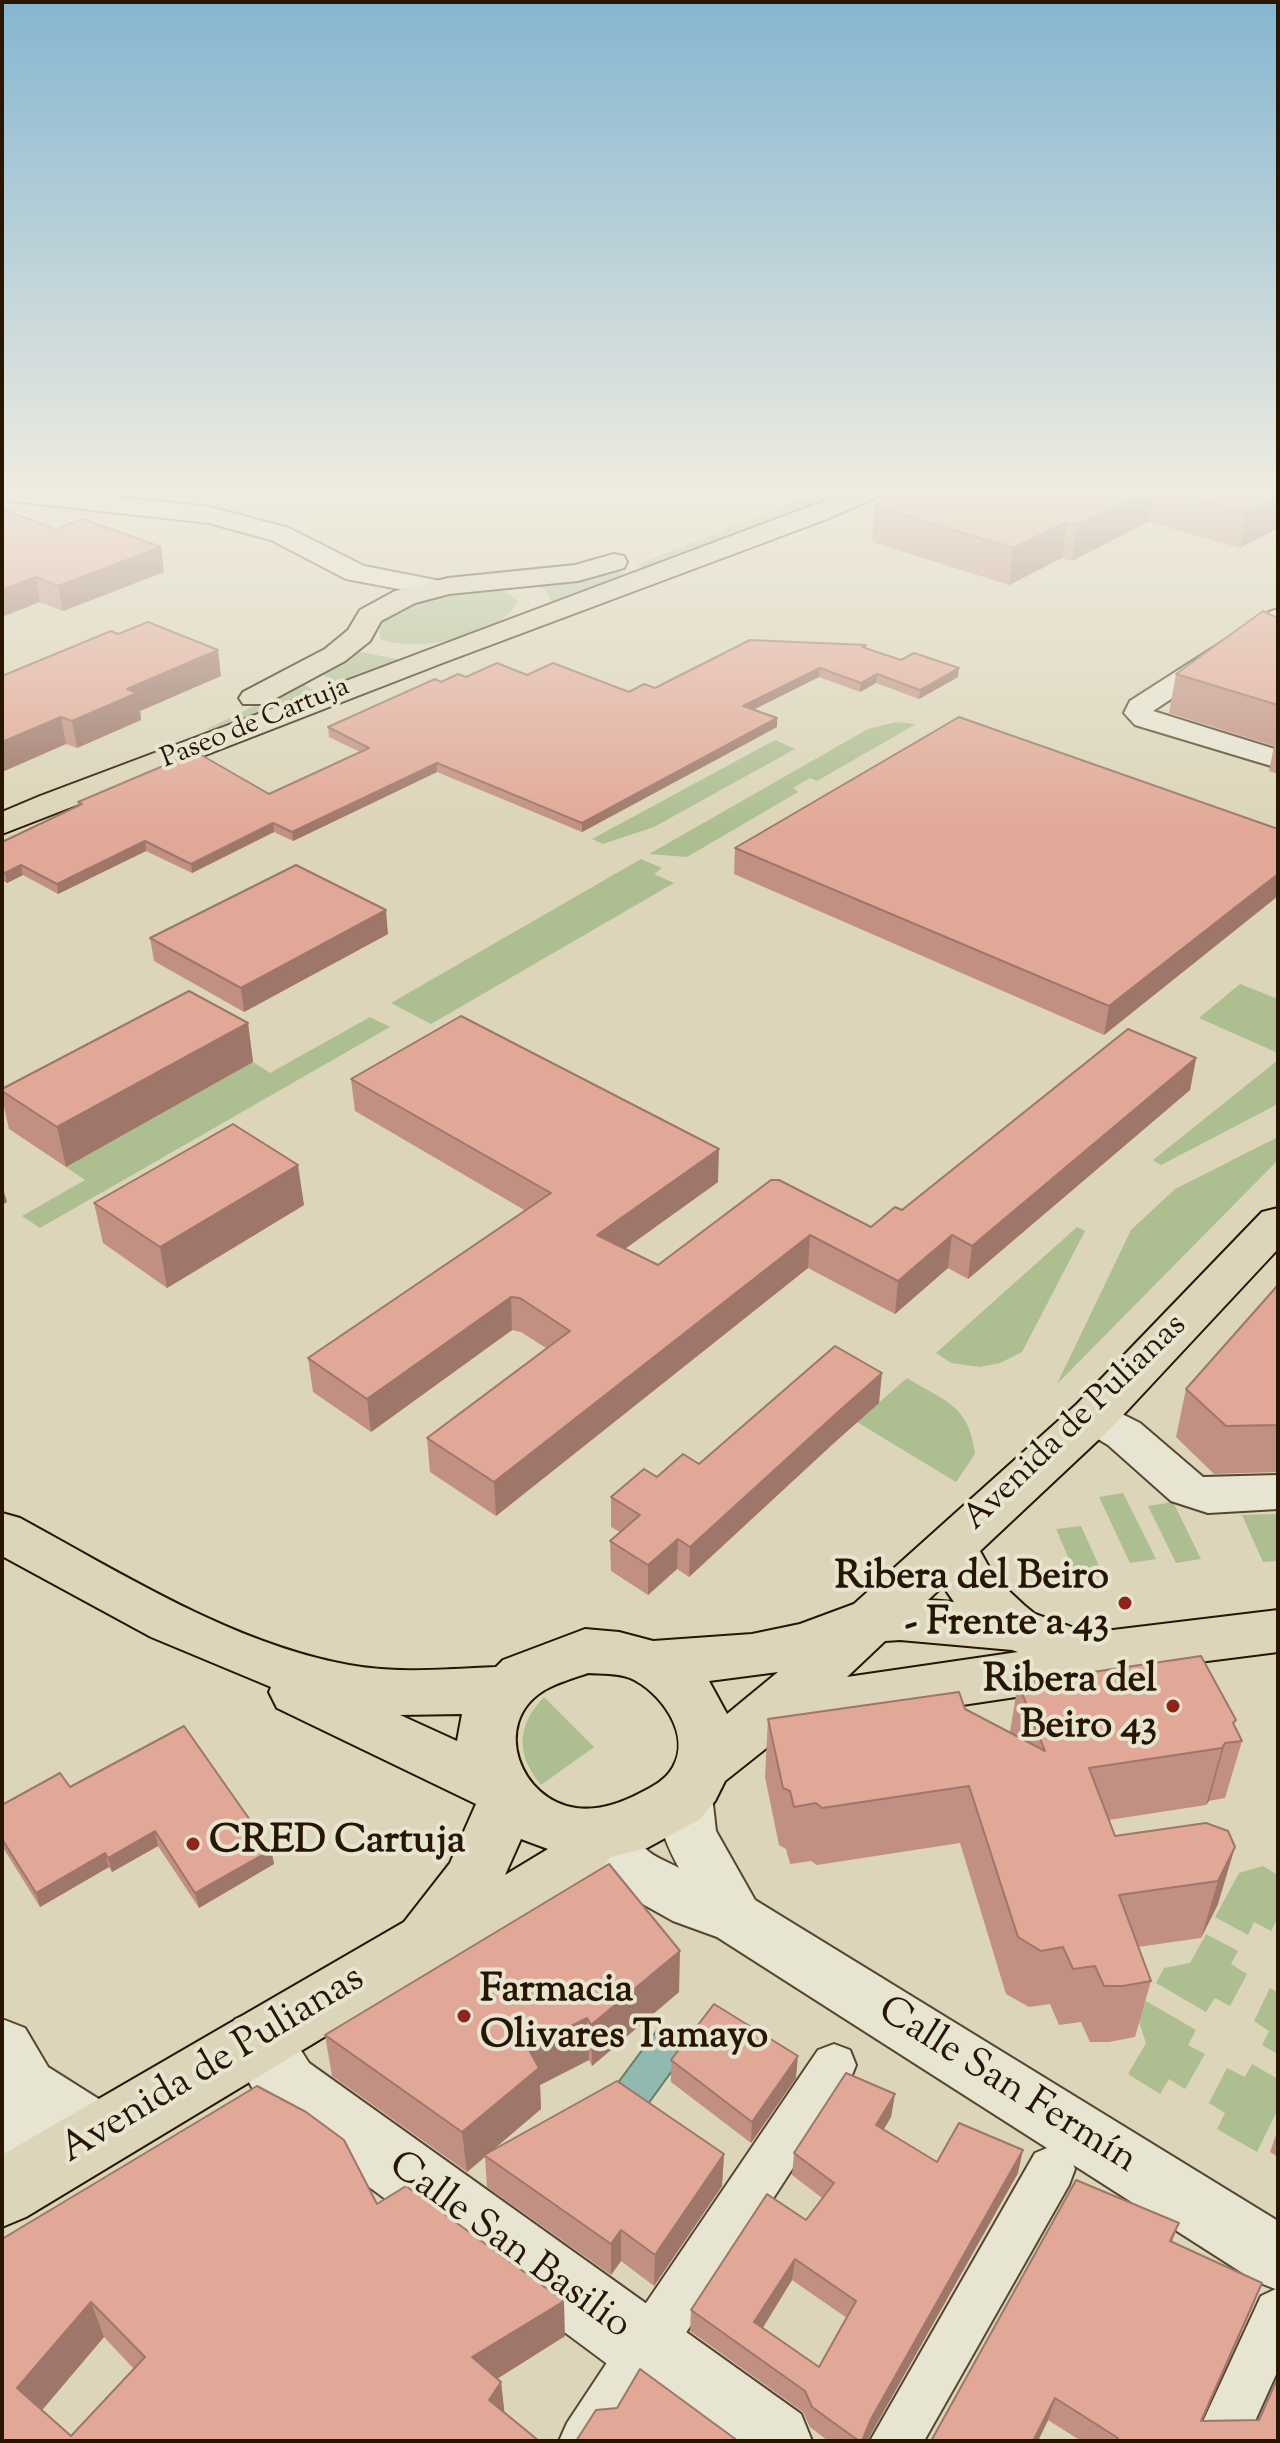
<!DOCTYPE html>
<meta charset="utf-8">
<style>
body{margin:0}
#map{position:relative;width:1280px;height:2443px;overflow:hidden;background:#dcd5b9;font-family:"Sorts Mill Goudy",serif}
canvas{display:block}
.frame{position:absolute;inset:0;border:4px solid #281601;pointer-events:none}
</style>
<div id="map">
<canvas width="1280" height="2443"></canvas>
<div class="frame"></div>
</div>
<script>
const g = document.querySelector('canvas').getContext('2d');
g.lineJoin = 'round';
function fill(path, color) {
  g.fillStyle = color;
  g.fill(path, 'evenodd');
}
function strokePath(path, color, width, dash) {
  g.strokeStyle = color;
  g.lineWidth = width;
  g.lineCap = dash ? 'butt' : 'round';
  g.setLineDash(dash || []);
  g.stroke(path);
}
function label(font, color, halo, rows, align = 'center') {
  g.font = font + ' "Sorts Mill Goudy",serif';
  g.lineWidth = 8;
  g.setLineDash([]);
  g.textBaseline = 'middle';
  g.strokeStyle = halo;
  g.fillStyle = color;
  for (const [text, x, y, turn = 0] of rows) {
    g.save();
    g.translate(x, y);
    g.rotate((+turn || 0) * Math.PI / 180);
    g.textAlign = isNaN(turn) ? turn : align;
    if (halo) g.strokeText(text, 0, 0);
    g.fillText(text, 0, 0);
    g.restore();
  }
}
fill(new Path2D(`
 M826,489H862L649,570L636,565Z
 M613,569L630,577L553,605L546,590L538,586Z
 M485,589L504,591L518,601C500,638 415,653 380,639V625C406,596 448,593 485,589Z
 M355,651L403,660L341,684L321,674Z
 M301,683L318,693L215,733L207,729Z
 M896,722L916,724L817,781L810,778L793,788L798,792L687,857L649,854L868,729Z
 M775,740L795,749L654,827L603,844L592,839Z
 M641,859L662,868L654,874L674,883L431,1024L391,1003Z
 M1240,984L1278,999V1053L1199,1018Z
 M370,1017L390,1027L40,1228L22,1216L85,1180L66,1167L253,1062L270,1073Z
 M1278,1060V1104L1161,1165L1153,1160Z
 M1278,1137V1160L1057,1384L1131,1230L1175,1189Z
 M1077,1227L1085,1231L1022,1352L1000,1363L980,1367L951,1363L936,1353Z
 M907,1378C946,1402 969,1405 975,1454L956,1482L857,1422Z
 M1123,1493L1156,1559L1130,1563L1099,1497Z
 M1173,1502L1201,1559L1176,1563L1148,1506Z
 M1278,1514V1561L1263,1562L1242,1515Z
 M1081,1526L1104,1577L1078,1580L1056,1529Z
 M544,1697L594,1747L541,1785C516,1755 516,1726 544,1697Z
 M1263,1866L1278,1875V1918L1271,1931L1254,1922L1248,1935L1215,1917L1239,1873Z
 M1206,1934L1238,1951L1231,1964L1247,1974L1230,2006L1215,1998L1206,2012L1156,1983L1164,1968L1190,1963Z
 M1270,1988L1278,1992V2054L1262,2045L1269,2031L1254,2021Z
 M1146,2001L1196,2030L1188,2045L1205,2054L1185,2089L1169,2079L1160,2094L1128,2074L1146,2043L1137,2016Z
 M1252,2064L1278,2079V2109L1257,2152L1217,2129L1225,2113L1209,2103L1227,2068L1245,2077Z`), '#adbe91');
const water = new Path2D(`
 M660,2026L690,2046L648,2104L617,2084Z`);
fill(water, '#92b9af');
strokePath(water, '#687869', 2);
const pedestrian = new Path2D(`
 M834,2044L850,2050L856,2065L850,2080L678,2345L660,2352L642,2345L635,2327L642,2309L818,2050Z
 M1052,2146L1069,2153L1075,2169L1069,2185L924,2441H870L1035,2153Z
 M1278,2288V2370L1246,2441H1194L1261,2296Z
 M626,2354L644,2361L651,2379L615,2441H559L567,2423L608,2361Z`);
const minor = new Path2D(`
 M1278,609V628L1153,711L1278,750V768L1135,725L1124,713L1130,701L1269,612Z
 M1094,1400L1140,1423L1203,1477L1278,1475V1509L1208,1513L1171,1501L1108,1445L1078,1427L1072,1416L1078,1405Z
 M685,1773L704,1780L712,1796L716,1831L755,1900L1278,2221V2290L1255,2281L717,1937L673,1921L607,1884L579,1834L587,1818C628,1803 623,1824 646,1849C653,1857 669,1862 679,1868C664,1840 651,1811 666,1780Z`);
const tertiary = new Path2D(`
 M2,489H40L210,507L289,528L364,566L446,582L450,588L446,594L436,596L346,579L271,540L209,523L2,500Z
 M258,2010L281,2019L309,2063L323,2073L801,2414L812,2441H711L275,2117L263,2107L225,2040L235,2019Z
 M2,2019L25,2028L48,2067L121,2113L131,2136L121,2159L97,2169L51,2144L45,2188L34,2212L10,2222L2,2219Z`);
const primary = new Path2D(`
 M856,489H889L885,494L827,519L445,662L2,834V812L40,796Z
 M614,554L624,556L627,562L624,568L578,581L449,594L415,603L381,621L370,641L345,661L265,704H243L239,698L243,692L325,649L348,630L360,610L395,591L448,578L575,565Z
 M1278,1208V1249L1111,1428L980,1551L995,1578L1024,1605L1035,1614L1088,1633L1278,1610V1652L1097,1675L1063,1690L788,1731L725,1781L715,1801L700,1819L647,1848L610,1857L590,1888L497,1946L445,1964L26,2217L2,2227V2155L404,1922L450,1863L476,1804L277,1708L269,1692L271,1687L151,1637L2,1556V1513L20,1518C123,1574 233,1644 349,1665C398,1674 447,1669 496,1667L503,1660L585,1629L619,1632L653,1641L752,1634L800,1624L854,1604L1077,1404L1262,1212ZM943,1586L954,1602L928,1600ZM900,1640L1012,1650L1018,1652L847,1677L885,1641ZM778,1672L727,1714L709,1681ZM588,1673C601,1674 618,1673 630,1678C660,1691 692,1734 673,1767C666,1780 652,1787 640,1793C621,1803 599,1811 576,1808C520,1800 491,1724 543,1691C556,1683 574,1678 588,1673ZM462,1714L457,1741L400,1715ZM521,1839L548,1849L505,1875Z`);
strokePath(pedestrian, '#55462f', 4);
strokePath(minor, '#55462f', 4);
strokePath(tertiary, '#55462f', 4);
strokePath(primary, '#281601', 4);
fill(pedestrian, '#e8e4d2');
fill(minor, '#e8e4d2');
fill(tertiary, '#e8e4d2');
fill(primary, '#dcd5b9');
fill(new Path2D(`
 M913,489H1278V528L1240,548L1148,522L1072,561L1062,558L1009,585L872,542L874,506Z
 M2,509L164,572L63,611L40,602Z
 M1278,618V774L1269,771L1274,746L1169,713L1176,674Z
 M866,645V648L958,677L919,699L876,683L860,692L819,677L754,709L777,727L582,832L437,772L293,841L274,832L192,873L146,851L58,894L23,875L7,883L2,880V842L79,805L78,802L269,794L360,752L329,737L328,727L441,682L466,677L527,675L629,692L655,688Z
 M2,676H221L140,711L141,720L77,748L66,744L2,772Z
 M1278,829V896L1104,1035L734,874L735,848Z
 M388,934L244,1012L154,961L150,938Z
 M248,1023L253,1062L66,1167L9,1129L2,1098V1089Z
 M1196,1058L1190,1090L968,1279L948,1268L895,1314L808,1268L496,1516L430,1472L427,1438L546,1348L521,1332L512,1330L371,1432L313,1392L308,1358L526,1211L355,1111L351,1079L718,1182L625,1249L658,1265L771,1180L871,1227Z
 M94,1203L304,1205L167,1288L103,1243Z
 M1278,1285V1472L1214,1474L1176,1437L1186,1389Z
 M879,1403L835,1442L689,1577L677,1569L648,1595L611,1571L610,1541L620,1532L611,1527V1497L657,1477Z
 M1018,1683L1234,1726L1242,1741L1225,1798L1209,1801L1206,1805L1109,1820L1115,1836L1228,1831L1218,1904L1201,1938L1138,1947L1151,1981L1135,2037L1109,2042H1090L1081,2022L1059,2025L1050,2004L1029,2007L1006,1994L960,1843L817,1865L811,1861L790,1864L786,1849L779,1845L765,1777L768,1719L965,1709L1010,1732Z
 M70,1787L271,1850L274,1864L199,1908L158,1846L112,1872L109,1867L40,1907L2,1846V1805Z
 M679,1992L592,2066L589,2060L540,2085L541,2109L491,2151L724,2154L722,2186L654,2286L621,2261L611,2275L487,2187L485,2157L467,2172L332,2076L325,2035Z
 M671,2060L796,2078L751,2143L671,2082Z
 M895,2094L891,2117L884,2129L937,2162L1018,2173L867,2441H828L810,2427L803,2412L690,2331L691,2310L806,2220L822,2198L792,2175L794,2153ZM792,2280L847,2318L819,2367L763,2328Z
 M1278,2129V2157L1270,2152Z
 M377,2204L565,2336L497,2379L501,2382L504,2412L2,2441V2239ZM104,2337L134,2369L71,2436L42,2410Z
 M1179,2223L1172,2242L1262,2283L1202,2421L1259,2420L1278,2441H1081L1048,2420L1038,2441H931Z`), '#c29082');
fill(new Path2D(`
 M1149,489H1153L1148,522L1072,561L1077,525Z
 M1278,497V528L1240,548L1247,513Z
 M1067,522L1062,558L1009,585L1013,548Z
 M161,547L164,572L63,611L58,586Z
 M36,577L40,602L2,617V590Z
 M218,650L221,676L140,711L141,720L77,748L72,721L127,689Z
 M820,668L819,677L743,715V706Z
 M959,668L958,677L919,699L920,690Z
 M877,674L876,683L860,692L861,683Z
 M61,717L66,744L2,772V742Z
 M777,718V727L582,832V823Z
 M437,763V772L293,841L292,832Z
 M273,823L274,832L192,873L191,864Z
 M145,841L146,851L58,894L57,884Z
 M21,865L23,875L7,883L5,873Z
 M1278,874V896L1104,1035L1109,1006Z
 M386,910L388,934L244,1012L241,988Z
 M248,1023L253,1062L66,1167L57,1127Z
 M1196,1058L1190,1090L968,1279L972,1246Z
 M719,1149L718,1182L598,1268L597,1235Z
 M298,1165L304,1205L167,1288L160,1247Z
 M4,1192L7,1202L2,1205V1193Z
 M810,1235L808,1268L496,1516L494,1482Z
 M952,1235L948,1268L895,1314L898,1281Z
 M511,1297L512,1330L371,1432L367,1399Z
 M882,1373L879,1403L835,1442L689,1577L690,1547L838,1412Z
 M678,1539L677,1569L648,1595V1565Z
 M1225,1743L1209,1801L1206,1805L1222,1748Z
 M155,1831L158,1846L112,1872L108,1858Z
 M1235,1847L1218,1904L1201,1938L1218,1881Z
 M271,1850L274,1864L199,1908L195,1893Z
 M105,1853L109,1867L40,1907L36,1893Z
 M680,1951L679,1992L592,2066L591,2025Z
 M587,2018L589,2060L540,2085L541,2109L467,2172L462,2132L528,2048Z
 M798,2056L796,2078L751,2143L752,2122Z
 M895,2094L891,2117L873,2147L876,2125Z
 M1023,2150L1018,2173L867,2441H862L871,2419Z
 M724,2154L722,2186L654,2286L655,2255Z
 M621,2230V2261L611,2275V2244Z
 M795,2259L792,2280L753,2343L754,2322Z
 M1262,2283L1253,2306L1193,2441L1201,2421Z
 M564,2301L565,2336L476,2392L472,2357Z
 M91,2302L104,2337L32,2422L17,2388Z
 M501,2382L505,2417L489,2400Z
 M1055,2398L1048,2420L1038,2441H1033Z`), '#9e766a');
const building = new Path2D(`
 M913,489H1149L1077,525L1067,522L1013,548L874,506Z
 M1161,489H1278V497L1247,513Z
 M2,509L56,529L83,519L161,547L58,586L36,577L2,590Z
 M1263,611L1278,618V705L1176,674Z
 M148,622L218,650L127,689L137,693L72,721L61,717L2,742V676L111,631L118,634Z
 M750,640L866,645L862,647L901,660L914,653L959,668L920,690L877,674L861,683L820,668L743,706L777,718L582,823L437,763L292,832L273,823L191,864L145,841L57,884L21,865L5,873L2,871V842L82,804L78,802L196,752L269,794L369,748L328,727L435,679L441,682L458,674L466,677L497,663L527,675L553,663L629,692L644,684L655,688Z
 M959,717L1278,829V874L1109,1006L735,848Z
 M296,865L386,910L241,988L150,938Z
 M189,991L248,1023L57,1127L2,1091V1089Z
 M461,1016L719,1149L597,1235L658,1265L771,1180H779L871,1227L895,1207L902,1210L1128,1029L1196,1058L972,1246L952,1235L898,1281L810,1235L494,1482L427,1438L570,1331L520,1298L511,1297L367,1399L308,1358L551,1193L351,1079Z
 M233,1124L298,1165L160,1247L94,1203Z
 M1278,1285V1425L1226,1426L1186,1389Z
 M835,1346L882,1373L838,1412L690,1547L678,1539L648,1565L610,1541L640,1515L611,1497L644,1469L657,1477L683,1454L699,1464Z
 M1201,1656L1236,1720L1233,1723L1242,1741L1225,1743L1222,1748L1089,1768L1115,1836L1206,1823L1228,1831L1235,1847L1218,1881L1119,1895L1151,1981L1123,1986H1104L1095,1966L1073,1969L1063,1947L1041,1951L1018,1937L969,1786L822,1808L816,1803L794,1807L790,1791L783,1788L768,1719L959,1692L965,1709L1045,1751L1018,1683Z
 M184,1726L271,1850L195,1893L155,1831L108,1858L105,1853L36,1893L2,1839V1805L60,1773L70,1787Z
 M609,1864L680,1951L591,2025L587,2018L528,2048L539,2068L462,2132L325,2035Z
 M714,2004L798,2056L752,2122L671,2060Z
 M846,2073L895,2094L876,2125L937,2162L959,2123L1023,2150L871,2419L862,2441H859L812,2407L805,2391L691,2310L767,2194L806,2220L834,2183L794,2153ZM795,2259L856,2301L819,2367L754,2322Z
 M617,2081L724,2154L655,2255L621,2230L611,2244L484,2155Z
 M257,2086L306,2112L344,2140L377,2204L406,2186L564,2301L472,2357L501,2382L489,2400L539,2441H2V2239ZM91,2302L145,2357L71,2436L17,2388Z
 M1076,2180L1179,2223L1170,2241L1262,2283L1201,2421L1259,2420L1278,2377V2441H1116L1118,2438L1055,2398L1033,2441H931Z
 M640,2369L738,2441H576L596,2410L617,2408Z`);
fill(building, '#e2a897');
strokePath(building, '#9e766a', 2);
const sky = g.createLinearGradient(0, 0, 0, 831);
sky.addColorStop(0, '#85b6d1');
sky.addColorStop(0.59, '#efece0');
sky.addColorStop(1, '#efece000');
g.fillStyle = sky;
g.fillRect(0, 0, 1280, 831);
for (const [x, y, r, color] of [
 [1125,1603,8,"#8f2418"],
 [1173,1706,8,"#8f2418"],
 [193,1844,8,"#8f2418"],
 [464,2016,8,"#8f2418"]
]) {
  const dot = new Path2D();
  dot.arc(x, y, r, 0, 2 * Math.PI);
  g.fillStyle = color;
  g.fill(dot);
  strokePath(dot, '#e8e4d2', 3);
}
label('28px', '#281601', '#e8e4d2', [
 ["Paseo de Cartuja",256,725,-22]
]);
label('34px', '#281601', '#e8e4d2', [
 ["Avenida de Pulianas",1077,1424,-44]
]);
label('bold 40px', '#281601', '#e8e4d2', [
 ["Ribera del Beiro",1109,1580],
 ["- Frente a 43",1109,1626],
 ["Ribera del",1157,1683],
 ["Beiro 43",1157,1729],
 ["CRED Cartuja",209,1844,"left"],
 ["Farmacia",480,1993,"left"],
 ["Olivares Tamayo",480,2039,"left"]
], 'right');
label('40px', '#281601', '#e8e4d2', [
 ["Avenida de Pulianas",214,2067,-31],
 ["Calle San Fermín",1006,2088,32],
 ["Calle San Basilio",508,2248,36]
]);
</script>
